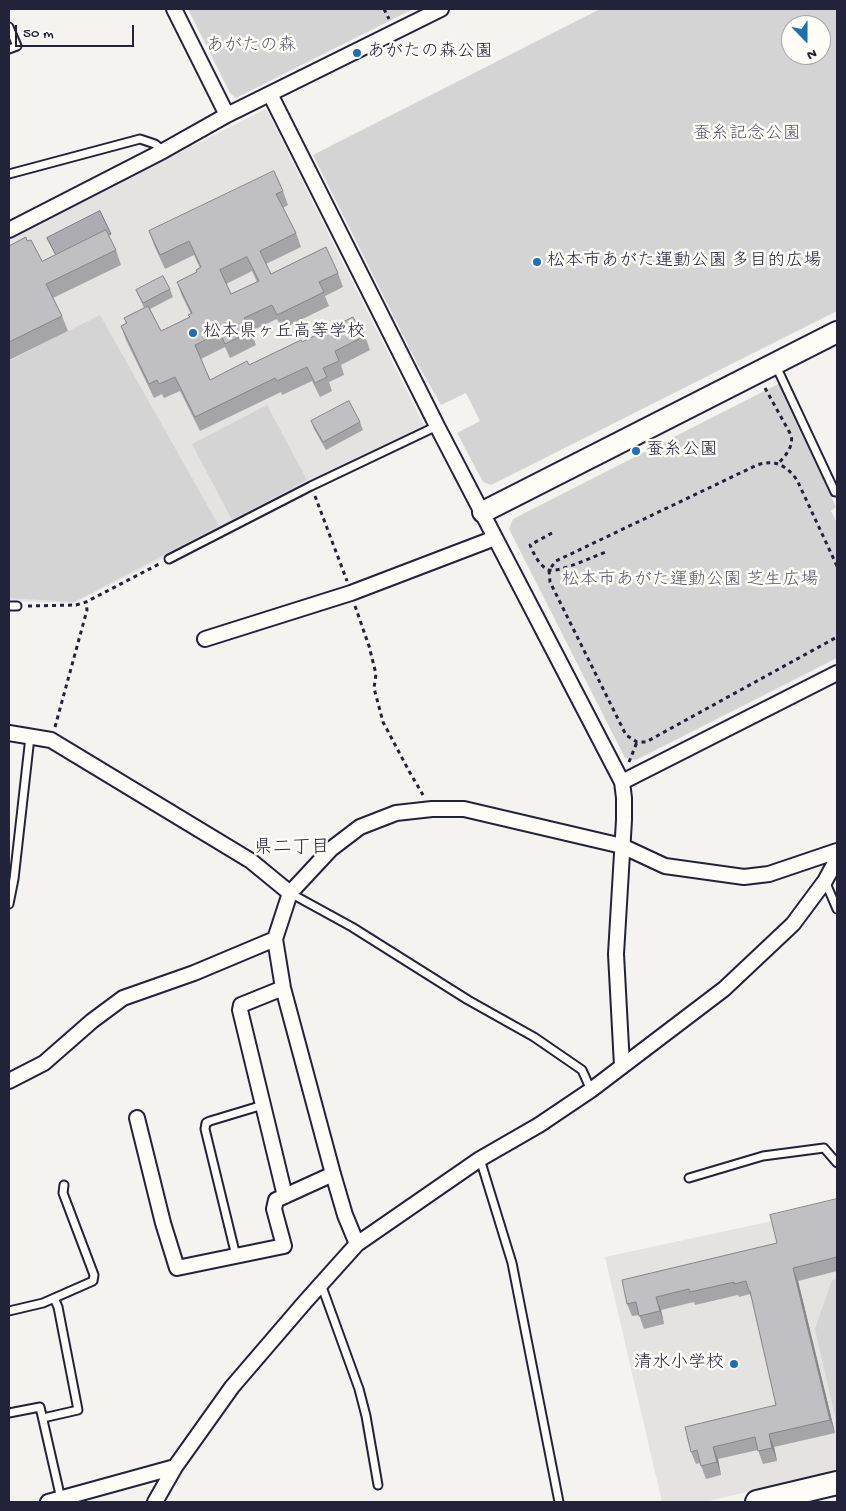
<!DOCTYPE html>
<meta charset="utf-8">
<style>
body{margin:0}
#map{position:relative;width:846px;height:1511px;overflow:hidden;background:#f4f3ef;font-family:"Gochi Hand",sans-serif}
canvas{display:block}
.frame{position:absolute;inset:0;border:10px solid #22223b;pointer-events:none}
.north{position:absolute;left:781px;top:15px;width:50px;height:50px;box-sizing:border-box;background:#fdfcf7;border:1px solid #a5a5ac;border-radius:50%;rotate:158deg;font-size:14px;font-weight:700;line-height:20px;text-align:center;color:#22223b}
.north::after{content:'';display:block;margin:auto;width:18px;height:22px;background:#1f6fb2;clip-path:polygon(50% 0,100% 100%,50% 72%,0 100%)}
.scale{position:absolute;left:15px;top:25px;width:119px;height:22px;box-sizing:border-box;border:2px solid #22223b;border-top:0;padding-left:6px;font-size:15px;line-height:18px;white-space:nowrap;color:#22223b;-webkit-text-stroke:4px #fdfcf7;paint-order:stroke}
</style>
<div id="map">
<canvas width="846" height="1511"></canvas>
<div class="frame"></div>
<div class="north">N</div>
<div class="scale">50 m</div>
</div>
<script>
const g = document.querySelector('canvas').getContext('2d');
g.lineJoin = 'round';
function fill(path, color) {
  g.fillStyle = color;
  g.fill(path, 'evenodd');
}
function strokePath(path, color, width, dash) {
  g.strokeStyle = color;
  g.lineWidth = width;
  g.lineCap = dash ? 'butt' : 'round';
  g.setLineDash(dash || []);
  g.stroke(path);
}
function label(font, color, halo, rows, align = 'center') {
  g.font = font + ' "Gochi Hand","Klee One",sans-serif';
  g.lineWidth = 5;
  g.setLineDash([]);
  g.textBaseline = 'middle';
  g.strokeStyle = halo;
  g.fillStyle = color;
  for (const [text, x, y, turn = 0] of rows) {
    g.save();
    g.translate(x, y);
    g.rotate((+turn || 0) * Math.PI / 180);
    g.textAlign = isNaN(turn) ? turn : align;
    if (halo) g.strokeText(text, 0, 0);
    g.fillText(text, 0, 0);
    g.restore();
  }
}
fill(new Path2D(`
 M266,109L425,427L74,603L9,601V238Z
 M837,1207V1471L704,1502H662L605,1257Z`), '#e4e3e2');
fill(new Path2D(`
 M188,9H413L236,98L230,93Z
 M600,9H837V311L491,485L483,482L457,433L480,421L466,393L441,405L416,361L313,155ZM791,25H821V55H791Z
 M100,315L219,526L74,602L9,598V361Z
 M780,383L836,507L831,511L837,523V658L636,760L625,758L509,529L513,519Z
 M267,405L307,480L232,520L192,444Z
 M837,1279V1425L815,1329L832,1280Z`), '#d5d4d5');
const water = new Path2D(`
 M100,211L111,234L59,261L47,238Z`);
fill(water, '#acacb2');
strokePath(water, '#757582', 1);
const lane = new Path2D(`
 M9,27L17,46L9,49
 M9,174L140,139L155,144L163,151
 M776,366L835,492H837
 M169,559L311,486L437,426
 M9,606H17
 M825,881L837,909
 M290,893L352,927L468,1000L534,1037L582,1070L591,1090
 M9,904L14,879L30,737
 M480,1159L512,1263L559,1502
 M689,1178L763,1156L824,1148L837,1163
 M236,1256L205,1129L206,1123L210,1121L263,1105
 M321,1284L359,1389L366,1416L378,1485
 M9,1311L43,1303L93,1281L94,1275L63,1193L64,1185
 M9,1413L40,1407L61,1499
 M43,1418L78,1410L58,1307L54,1298`);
const street = new Path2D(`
 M174,9L227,115
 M270,94L437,426L622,782L624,798V820L616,954L622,1066
 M9,230L163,151L227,115L441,9
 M205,639L351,593L495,538
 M9,733L51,740L251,861L290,893
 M622,782L837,673
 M275,939L283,988L333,1174L345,1215L357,1244
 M283,988L241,1005L240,1010L285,1196
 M9,1081L44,1063L92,1021L123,998L194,973L275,939L290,893L331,849L360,827L396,813L432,809H464L622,846L665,866L744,877L769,874L837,851
 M137,1118L163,1223L177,1268L284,1246L274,1209L276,1200L333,1174
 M48,1502L175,1467
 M155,1502L175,1467L232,1387L305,1302L357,1244L480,1159L539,1125L591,1090L724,989L793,924L825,881L837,859`);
const secondary = new Path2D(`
 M483,512L837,332`);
const primary = new Path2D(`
 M757,1502L837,1483`);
strokePath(lane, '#22223b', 11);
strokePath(street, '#22223b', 18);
strokePath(secondary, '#22223b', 24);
strokePath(primary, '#22223b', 26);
strokePath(new Path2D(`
 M384,9L389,19
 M765,388L791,435C794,447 785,456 778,464
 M315,496L347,581
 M552,533L530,545C534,554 539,566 549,570C559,573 594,556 606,552
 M837,566L797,480C786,465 775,459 757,465L556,561L549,570L550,582L626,735L637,742H646L837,637
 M28,606L76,605L86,602L161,563
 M355,606L369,646L376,674L374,688L383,722L409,771L423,795
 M55,727L87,610L86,602
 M629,762L637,742`), '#22223b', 3, [4, 4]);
strokePath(lane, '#fdfcf7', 7);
strokePath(street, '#fdfcf7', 14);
strokePath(secondary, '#fdfcf7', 20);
strokePath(primary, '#fdfcf7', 22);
fill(new Path2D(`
 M283,191L288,205L283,208L296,233L301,247L266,264L271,274L338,273L343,287L325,296L329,306L282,329L277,319L251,331L256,345L230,358L225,347L201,359L210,380L249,365L302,342L358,326L365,336L370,350L341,365L344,375L329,382L332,391L320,397L312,381L282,395L281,392L200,431L180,391L164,398L162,394L154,398L126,340L121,326L126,323L124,318L144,308L136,290L170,289L173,297L150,309L161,331L189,318L191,314L182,296L177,282L197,272L200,268L194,255L165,269L154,245L149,231ZM252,271L257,282L231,294L226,284Z
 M27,241L42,261L116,250L121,265L53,298L62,316L68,331L9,360V246Z
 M311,421L360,422L363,430L326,450L314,429Z
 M837,1199V1271L798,1281L835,1433L774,1447L777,1461L763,1464L758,1450L718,1459L721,1475L706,1479L700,1463L696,1464L691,1452L776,1405L753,1304L750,1294L739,1297L738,1295L695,1305L694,1302L661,1310L664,1324L644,1329L639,1315L632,1316L627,1304L777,1243Z`), '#a5a4a7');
fill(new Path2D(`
 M793,1268L798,1281L835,1433L830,1420Z
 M656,1297L661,1310L664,1324L660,1311Z
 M769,1434L774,1447L777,1461L772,1448Z
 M713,1447L718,1459L721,1475L717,1462Z`), '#868688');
const building = new Path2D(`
 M274,171L283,191L276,194L296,233L260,251L271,274L326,247L338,273L319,282L324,292L277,315L272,305L244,318L251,331L225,344L220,333L195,345L210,380L247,361L249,365L301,340L302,342L353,317L358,326L360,325L365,336L335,351L339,361L323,368L327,377L315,383L307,367L277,381L275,378L195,417L175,377L159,384L157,380L149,384L121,326L127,323L124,318L148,306L161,331L190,317L188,315L192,313L177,282L197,272L196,270L201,267L189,241L160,255L149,231ZM247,257L259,281L231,294L220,270Z
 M106,230L116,250L46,284L62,316L9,342V246L26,237L27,241L31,240L42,261Z
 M163,276L170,289L143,303L136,290Z
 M349,401L360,422L323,442L311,421Z
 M837,1199V1257L793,1268L830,1420L769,1434L772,1448L758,1451L755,1437L713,1447L717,1462L701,1466L697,1450L691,1452L685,1427L776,1405L750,1291H749L746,1281L734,1284V1282L690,1292L689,1289L656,1297L660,1311L639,1316L636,1302L627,1304L622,1280L777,1243L770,1215Z`);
fill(building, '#c0bfc2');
strokePath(building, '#868688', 1);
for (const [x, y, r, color] of [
 [357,53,5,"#1f6fb2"],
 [537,262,5,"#1f6fb2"],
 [193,333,5,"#1f6fb2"],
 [636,451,5,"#1f6fb2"],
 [734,1364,5,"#1f6fb2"]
]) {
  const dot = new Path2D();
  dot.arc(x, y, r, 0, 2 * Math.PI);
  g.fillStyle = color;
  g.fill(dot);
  strokePath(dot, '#fdfcf7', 2);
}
label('18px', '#585769', '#fdfcf7', [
 ["あがたの森",251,47],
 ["蚕糸記念公園",747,135],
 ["松本市あがた運動公園 芝生広場",690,581]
]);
label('18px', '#22223b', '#fdfcf7', [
 ["あがたの森公園",367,53],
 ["松本市あがた運動公園 多目的広場",547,262],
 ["松本県ヶ丘高等学校",203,333],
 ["蚕糸公園",646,451],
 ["清水小学校",724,1364,"right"]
], 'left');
label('19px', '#22223b', '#fdfcf7', [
 ["県二丁目",292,849]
]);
</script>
